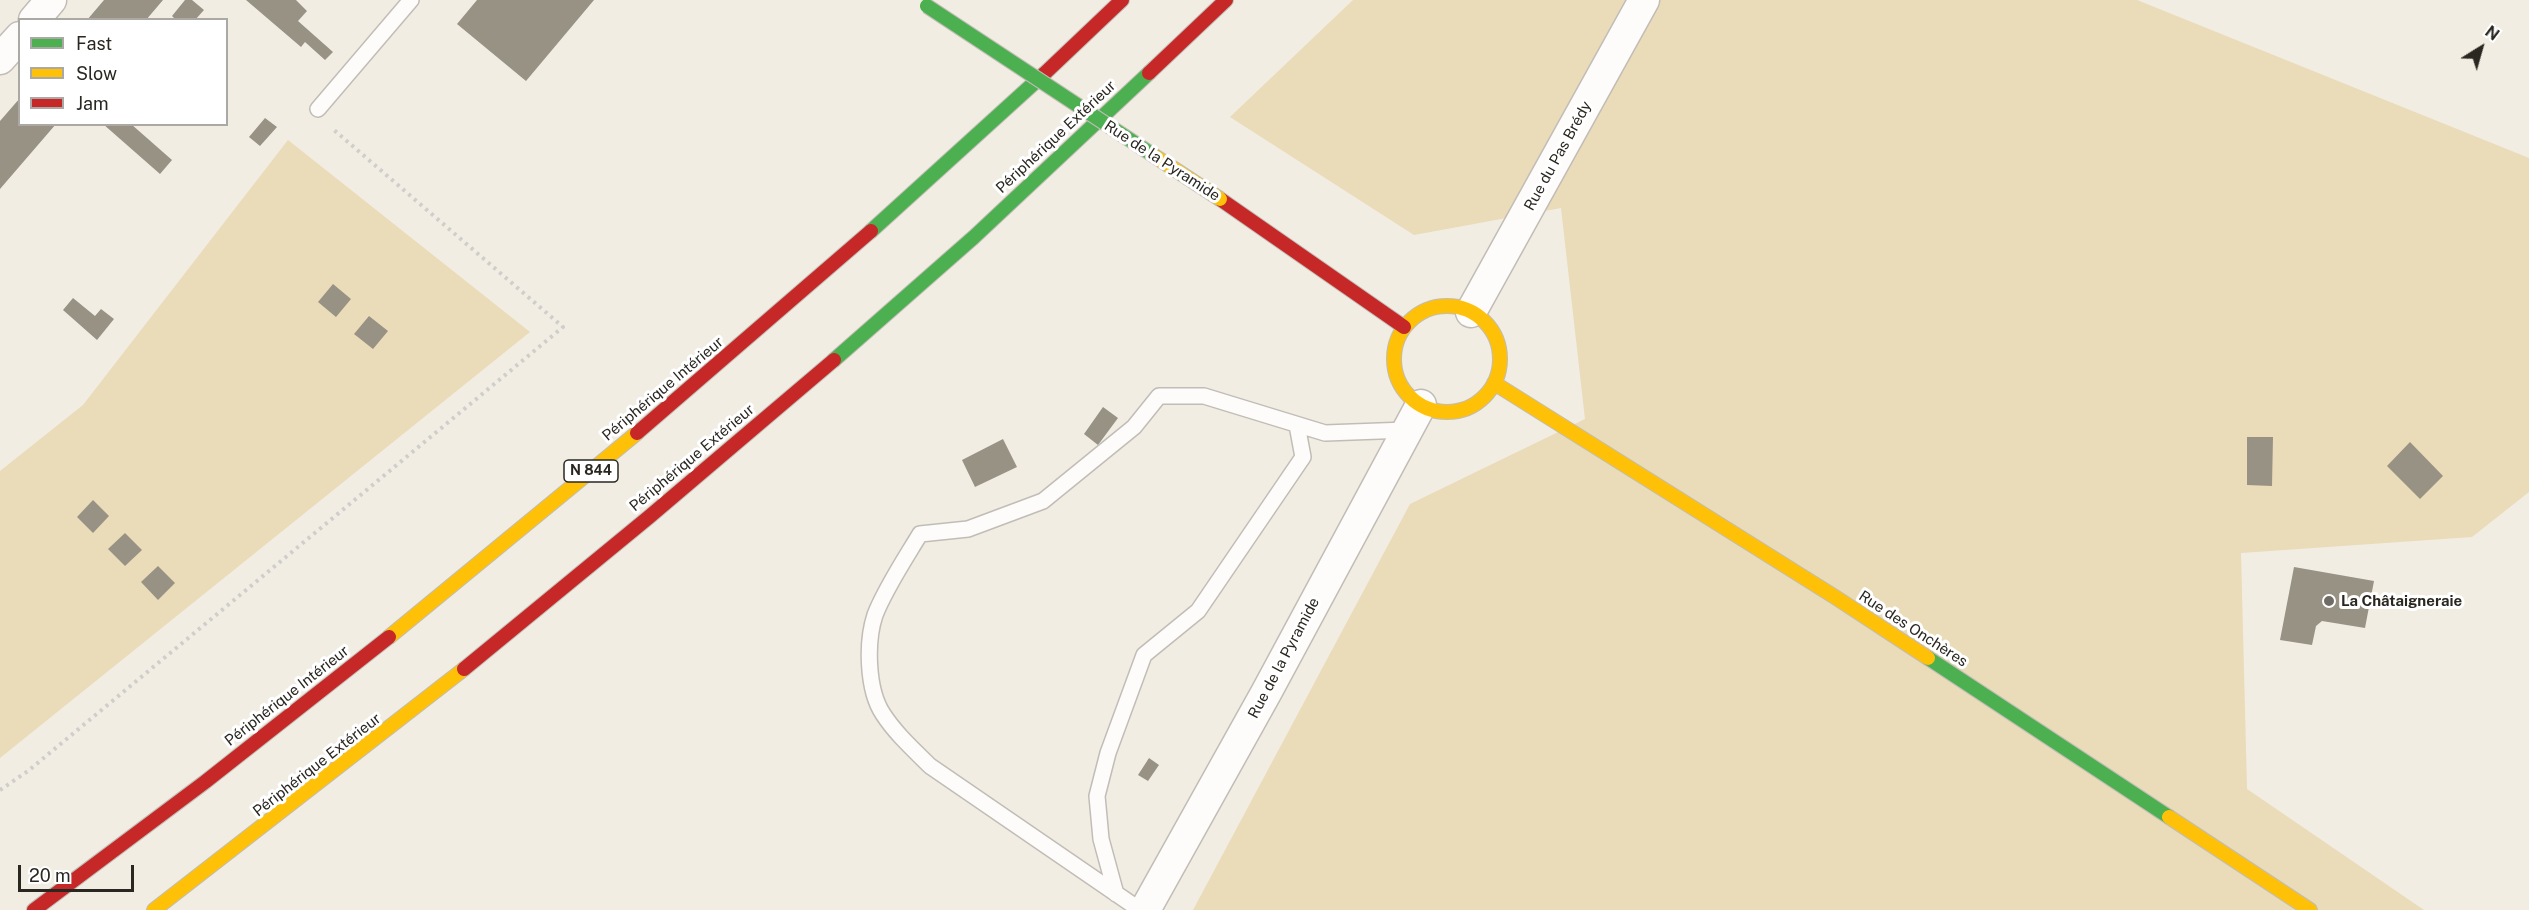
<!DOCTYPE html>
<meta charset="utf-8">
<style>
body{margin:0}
#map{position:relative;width:2529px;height:910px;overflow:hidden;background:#f1ede3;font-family:"Public Sans",sans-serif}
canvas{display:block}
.legend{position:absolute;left:18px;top:18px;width:210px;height:108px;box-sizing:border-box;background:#fff;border:2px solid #aaa9a6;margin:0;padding:8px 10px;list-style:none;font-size:18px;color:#2a2721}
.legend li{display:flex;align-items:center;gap:12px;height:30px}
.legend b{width:30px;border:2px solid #aaa9a6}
.north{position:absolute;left:2451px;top:18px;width:60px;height:60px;-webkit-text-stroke:4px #fff;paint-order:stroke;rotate:37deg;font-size:16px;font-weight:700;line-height:24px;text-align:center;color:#2a2721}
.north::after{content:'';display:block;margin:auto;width:21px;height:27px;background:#2a2721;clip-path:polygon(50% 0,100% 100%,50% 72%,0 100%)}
.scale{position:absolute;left:18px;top:865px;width:116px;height:27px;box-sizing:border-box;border:3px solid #2a2721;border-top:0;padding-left:8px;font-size:18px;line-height:21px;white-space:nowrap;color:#2a2721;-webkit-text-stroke:4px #fff;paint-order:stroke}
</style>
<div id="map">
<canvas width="2529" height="910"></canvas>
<ul class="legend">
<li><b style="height:8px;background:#4caf50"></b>Fast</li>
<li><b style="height:8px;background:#ffc107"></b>Slow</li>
<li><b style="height:8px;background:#c62828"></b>Jam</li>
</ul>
<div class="north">N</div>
<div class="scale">20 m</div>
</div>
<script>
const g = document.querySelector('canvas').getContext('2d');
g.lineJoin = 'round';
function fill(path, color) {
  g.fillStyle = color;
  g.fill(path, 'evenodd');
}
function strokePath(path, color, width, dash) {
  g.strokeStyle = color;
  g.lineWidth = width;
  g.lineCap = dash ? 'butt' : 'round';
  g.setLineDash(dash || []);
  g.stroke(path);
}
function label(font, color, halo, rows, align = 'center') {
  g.font = font + ' "Public Sans",sans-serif';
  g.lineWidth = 6;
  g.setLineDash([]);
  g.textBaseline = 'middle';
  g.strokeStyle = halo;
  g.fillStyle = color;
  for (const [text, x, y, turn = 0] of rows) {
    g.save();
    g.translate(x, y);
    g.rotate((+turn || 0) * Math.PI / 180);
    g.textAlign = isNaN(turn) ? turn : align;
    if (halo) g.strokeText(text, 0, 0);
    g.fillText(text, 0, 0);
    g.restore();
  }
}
fill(new Path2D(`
 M1353,0H2137L2529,158V492L2472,537L2241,553L2247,789L2424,910H1193L1410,504L1585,419L1561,208L1414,235L1230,117Z
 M288,140L530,332L0,758V471L83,405Z`), '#eadbb9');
fill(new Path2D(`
 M104,0H163L146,20H87Z
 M185,0H192L204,10L195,20H176L172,16Z
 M246,0H296L307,11L298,21L333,52L325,60L305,42L301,47Z
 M477,0H594L526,81L457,24Z
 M20,98V124H56L0,189V121Z
 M265,118L277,127L260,146L249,137Z
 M103,124H131L172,160L160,174Z
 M333,284L351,299L336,317L318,302Z
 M73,298L95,316L101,309L114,319L97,340L63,310Z
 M369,316L388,331L373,349L354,334Z
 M1103,407L1118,418L1098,445L1084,434Z
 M2247,437H2273L2272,486L2247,485Z
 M1003,439L1017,467L975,487L962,460Z
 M2410,442L2443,476L2420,499L2387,466Z
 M93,500L109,516L93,533L77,517Z
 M125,533L142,550L125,566L108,549Z
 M158,566L175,583L158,600L141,582Z
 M2294,567L2374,581L2365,628L2322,621L2316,626L2312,645L2280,640Z
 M1149,758L1159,765L1148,781L1138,775Z`), '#979284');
const lane = new Path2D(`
 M318,109L411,0
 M1116,894L1101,839L1097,796L1108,753L1144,655L1198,611L1303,457L1297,425
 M1140,910L930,766C913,749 896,734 883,714C867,690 866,642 875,615C885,589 905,559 920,534L968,529L1043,501L1134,427L1159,396H1204L1325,433L1407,430`);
const street = new Path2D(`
 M34,20L51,0
 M0,59L20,37
 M1471,312L1644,0
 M1145,910L1266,693L1421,405`);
const fast = new Path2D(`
 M871,231L1044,74
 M834,360L974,237L1149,73
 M1928,658L2169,817`);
const slow = new Path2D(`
 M1394 359a53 53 0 1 1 106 0a53 53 0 1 1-106 0Z
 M1494,383L1835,597L1928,658
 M389,637L637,433
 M2169,817L2310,910
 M154,910L464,669`);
const jam = new Path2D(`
 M1149,73L1226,0
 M1044,74L1122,0
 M1220,199L1404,327
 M637,433L871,231
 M464,669L649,517L834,360
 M34,910L205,782L389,637`);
strokePath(lane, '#c1bdb6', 18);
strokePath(street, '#c1bdb6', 33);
strokePath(fast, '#c1bdb6', 16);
strokePath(slow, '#c1bdb6', 16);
strokePath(jam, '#c1bdb6', 16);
strokePath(new Path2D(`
 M0,790L28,771L563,327L334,130`), '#cfcecb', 4, [3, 4.5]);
strokePath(lane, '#fdfcfb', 15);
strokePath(street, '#fdfcfb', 30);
strokePath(fast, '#4caf50', 14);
strokePath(slow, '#ffc107', 14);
strokePath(jam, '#c62828', 14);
const fastBridge = new Path2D(`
 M927,6L1156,157`);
const slowBridge = new Path2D(`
 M1156,157L1220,199`);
strokePath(fastBridge, '#c1bdb6', 16, []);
strokePath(slowBridge, '#c1bdb6', 16, []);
strokePath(fastBridge, '#4caf50', 14);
strokePath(slowBridge, '#ffc107', 14);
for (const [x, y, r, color] of [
 [2329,601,6,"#706c65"]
]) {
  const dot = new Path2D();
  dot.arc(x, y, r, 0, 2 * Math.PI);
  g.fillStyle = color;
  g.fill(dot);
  strokePath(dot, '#fff', 2);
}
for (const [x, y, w] of [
 [591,471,54]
]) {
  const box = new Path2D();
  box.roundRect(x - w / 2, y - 11, w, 22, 4.5);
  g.fillStyle = '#fff';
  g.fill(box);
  strokePath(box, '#2a2721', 1.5);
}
label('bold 14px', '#2a2721', null, [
 ["N 844",591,471]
]);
label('15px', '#2a2721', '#fff', [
 ["Périphérique Extérieur",1056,137,-43],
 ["Rue du Pas Brédy",1558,156,-61],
 ["Rue de la Pyramide",1162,161,33],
 ["Périphérique Intérieur",663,389,-40],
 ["Périphérique Extérieur",692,458,-40],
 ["Rue des Onchères",1913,629,33],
 ["Rue de la Pyramide",1284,658,-62],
 ["Périphérique Intérieur",287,696,-38],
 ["Périphérique Extérieur",317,765,-38]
]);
label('bold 15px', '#2a2721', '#fff', [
 ["La Châtaigneraie",2341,601]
], 'left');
</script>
